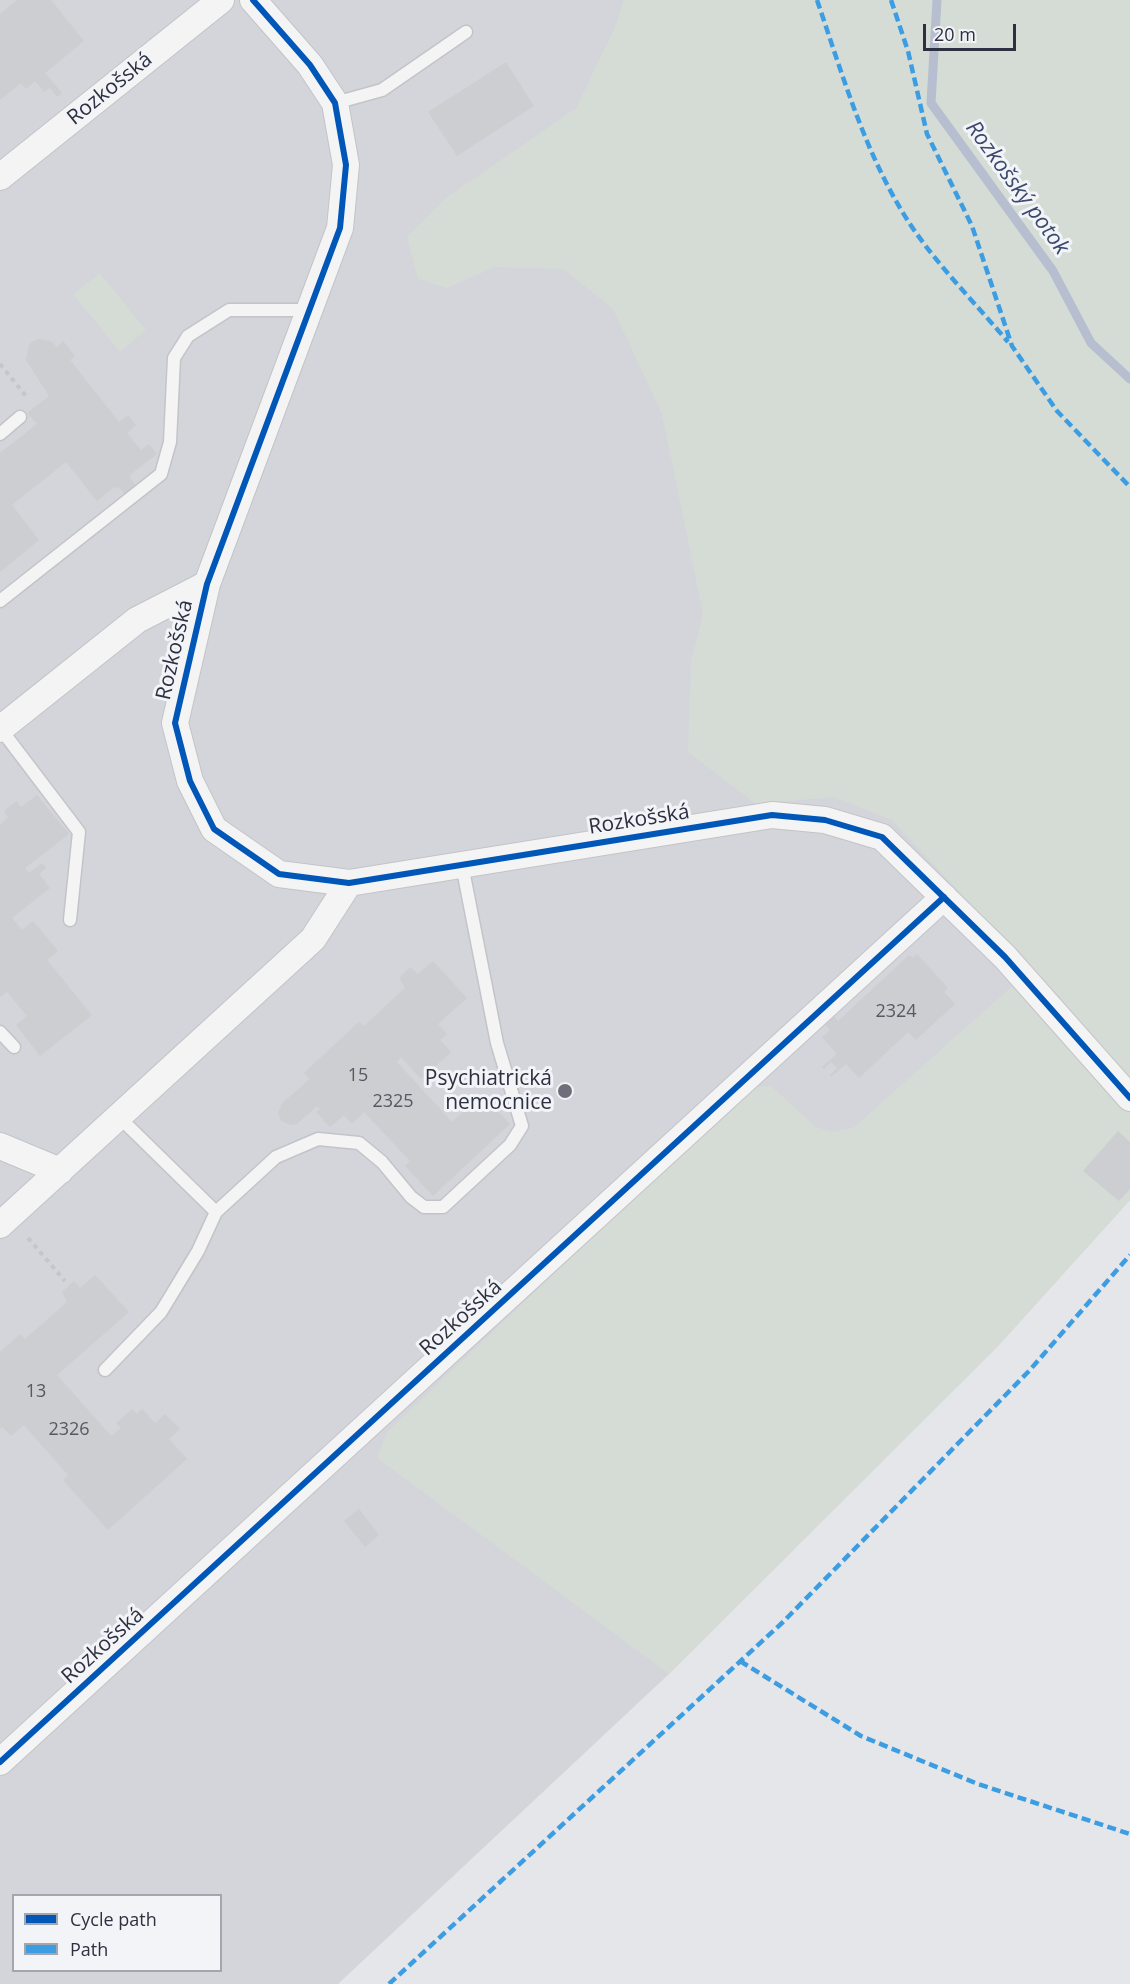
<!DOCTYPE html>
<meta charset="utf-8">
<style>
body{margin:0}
#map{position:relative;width:1130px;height:1984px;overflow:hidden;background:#e4e6e9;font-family:"Open Sans",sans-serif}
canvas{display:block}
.legend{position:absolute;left:12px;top:1894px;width:210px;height:78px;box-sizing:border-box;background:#f3f4f7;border:2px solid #a4a6ae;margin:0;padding:8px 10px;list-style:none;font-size:18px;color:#2d3040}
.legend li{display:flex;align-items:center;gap:12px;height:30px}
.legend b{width:30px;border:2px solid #a4a6ae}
.scale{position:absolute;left:923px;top:24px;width:93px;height:27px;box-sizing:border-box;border:3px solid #2d3040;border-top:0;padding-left:8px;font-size:18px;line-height:21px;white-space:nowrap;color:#2d3040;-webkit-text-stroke:4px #f3f4f7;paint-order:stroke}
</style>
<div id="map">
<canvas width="1130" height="1984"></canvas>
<ul class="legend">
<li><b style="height:8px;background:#0057b8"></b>Cycle path</li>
<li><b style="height:8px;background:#3d9de3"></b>Path</li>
</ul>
<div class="scale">20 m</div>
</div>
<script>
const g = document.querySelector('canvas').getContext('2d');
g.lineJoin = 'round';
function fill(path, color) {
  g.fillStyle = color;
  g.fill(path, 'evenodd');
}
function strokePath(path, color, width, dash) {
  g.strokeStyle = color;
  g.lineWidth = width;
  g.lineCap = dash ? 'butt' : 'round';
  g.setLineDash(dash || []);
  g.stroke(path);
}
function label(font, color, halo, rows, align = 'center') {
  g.font = font + ' "Open Sans",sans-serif';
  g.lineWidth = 6;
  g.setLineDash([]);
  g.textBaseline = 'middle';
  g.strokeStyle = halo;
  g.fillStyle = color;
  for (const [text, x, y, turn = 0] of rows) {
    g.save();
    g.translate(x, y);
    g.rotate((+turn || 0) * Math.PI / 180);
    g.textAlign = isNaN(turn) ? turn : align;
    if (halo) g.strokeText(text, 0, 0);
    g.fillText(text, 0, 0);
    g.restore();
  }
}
fill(new Path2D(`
 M0,0H700L1130,1200L999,1345L669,1674L338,1984H0ZM14,1896H220V1970H14Z`), '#d3d5db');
fill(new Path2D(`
 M624,0H1130V1200L999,1345L669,1674L377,1458L387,1432L739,1098L756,1087L771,1086L816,1127L833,1132L853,1128L1031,969L892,820L833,797L756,804L688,752L691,661L703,614L662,414L613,309L563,269L495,267L447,288L418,279L407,237L446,198L576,108L614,29Z
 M100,273L146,330L120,352L73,294Z`), '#d4dcd5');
strokePath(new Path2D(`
 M937,0L931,103L1053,271L1091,343L1130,379`), '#b6bed0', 9);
fill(new Path2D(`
 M17,0H51L84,41L45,73L62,93L57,97L50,88L44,92L35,81L26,89L21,83L0,100V14Z
 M506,62L534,106L457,156L428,112Z
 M38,339L51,341L57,347L63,341L75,356L70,360L119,422L128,415L136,425L127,433L141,450L149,444L157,454L131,474L130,478L137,487L126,495L119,487L116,489L114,487L97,501L66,462L12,505L39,540L0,572V453L37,424L27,413L49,396L26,360L29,344Z
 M37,795L69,834L25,868L29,873L42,863L46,868L39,874L50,888L12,918L22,930L33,921L58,951L47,960L92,1015L40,1056L16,1025L27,1016L7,992L0,997V825L8,817L4,811L17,801L21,807Z
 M917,954L948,988L944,992L955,1004L916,1040L908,1032L859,1078L846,1064L831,1077L830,1075L837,1068L831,1062L824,1069L822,1067L837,1054L822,1037L830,1030L824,1024L833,1016L838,1021L909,955L913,958Z
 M433,961L467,998L438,1024L447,1034L440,1040L451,1052L421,1079L401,1057L397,1062L452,1122L482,1094L510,1124L433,1196L405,1166L410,1161L364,1112L352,1124L344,1115L330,1127L316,1112L320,1109L317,1106L297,1124L290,1125L281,1121L278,1113L282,1103L310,1079L304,1073L307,1070L359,1022L364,1026L405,988L399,978L410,967L418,974Z
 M1118,1131L1130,1142V1189L1119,1201L1083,1171Z
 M95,1275L129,1312L57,1375L111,1436L121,1428L116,1423L132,1409L137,1414L142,1409L155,1423L165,1414L180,1429L169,1439L187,1459L108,1530L63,1480L68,1475L24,1425L11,1436L2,1427L0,1429V1352L20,1334L25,1339L67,1302L62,1292L74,1281L80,1288Z
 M359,1509L379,1535L365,1547L344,1521Z`), '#cdced1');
const service = new Path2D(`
 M335,103L382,90L466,32
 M0,434L20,417
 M0,601L161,474L170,442L174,358L188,336L229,310H309
 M0,728L79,832L70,920
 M0,1032L14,1047
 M119,1117L216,1212
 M105,1370L161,1312L198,1251L216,1212L276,1157L318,1139L359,1143L382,1162L411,1197L424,1207H443L510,1145L522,1126L497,1043L462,865`);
const minor = new Path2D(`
 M253,0L310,65L335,103L346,165L340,228L207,584L175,723L190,781L214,829L279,874L349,883L772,815L825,820L882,837L1005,957L1130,1098
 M0,177L221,0
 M0,729L137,620L207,584
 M0,1146L60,1171
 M0,1225L313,939L349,883
 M0,1762L944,897`);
strokePath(service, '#c3c4c7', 15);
strokePath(minor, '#c3c4c7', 28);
strokePath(new Path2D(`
 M0,364L26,396
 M28,1238L65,1281`), '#c5c6ca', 4, [4.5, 4.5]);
strokePath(service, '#f4f4f5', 12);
strokePath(minor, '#f4f4f5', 26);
strokePath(new Path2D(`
 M817,0C844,79 867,161 914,230C942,270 977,305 1008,342
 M891,0L908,51L927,134L972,226L1012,346L1057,411L1130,487
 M740,1661L861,1736L978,1784L1130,1834
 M389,1984L783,1622L1029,1371L1130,1255`), '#3d9de3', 4.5, [9, 4.5]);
strokePath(new Path2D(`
 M253,0L310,65L335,103L346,165L340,228L207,584L175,723L190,781L214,829L279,874L349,883L772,815L825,820L882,837L1005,957L1130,1098
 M0,1762L944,897`), '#0057b8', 6);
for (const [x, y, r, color] of [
 [565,1091,8,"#6d707b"]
]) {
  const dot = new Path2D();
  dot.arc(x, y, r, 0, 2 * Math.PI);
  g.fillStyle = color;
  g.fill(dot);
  strokePath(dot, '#f3f4f7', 2);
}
label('18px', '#565865', null, [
 ["2324",896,1012],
 ["15",358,1076],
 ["2325",393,1102],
 ["13",36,1392],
 ["2326",69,1430]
]);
label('21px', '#2d3040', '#f3f4f7', [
 ["Rozkošská",110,89,-39],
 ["Rozkošská",175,650,-77],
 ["Rozkošská",639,820,-9],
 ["Rozkošská",461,1318,-42],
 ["Rozkošská",103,1646,-42]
]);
label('21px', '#2d3040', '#f3f4f7', [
 ["Psychiatrická",552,1079],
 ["nemocnice",552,1103]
], 'right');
label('italic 22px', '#3b496f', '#f3f4f7', [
 ["Rozkošský potok",1017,188,54]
]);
</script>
